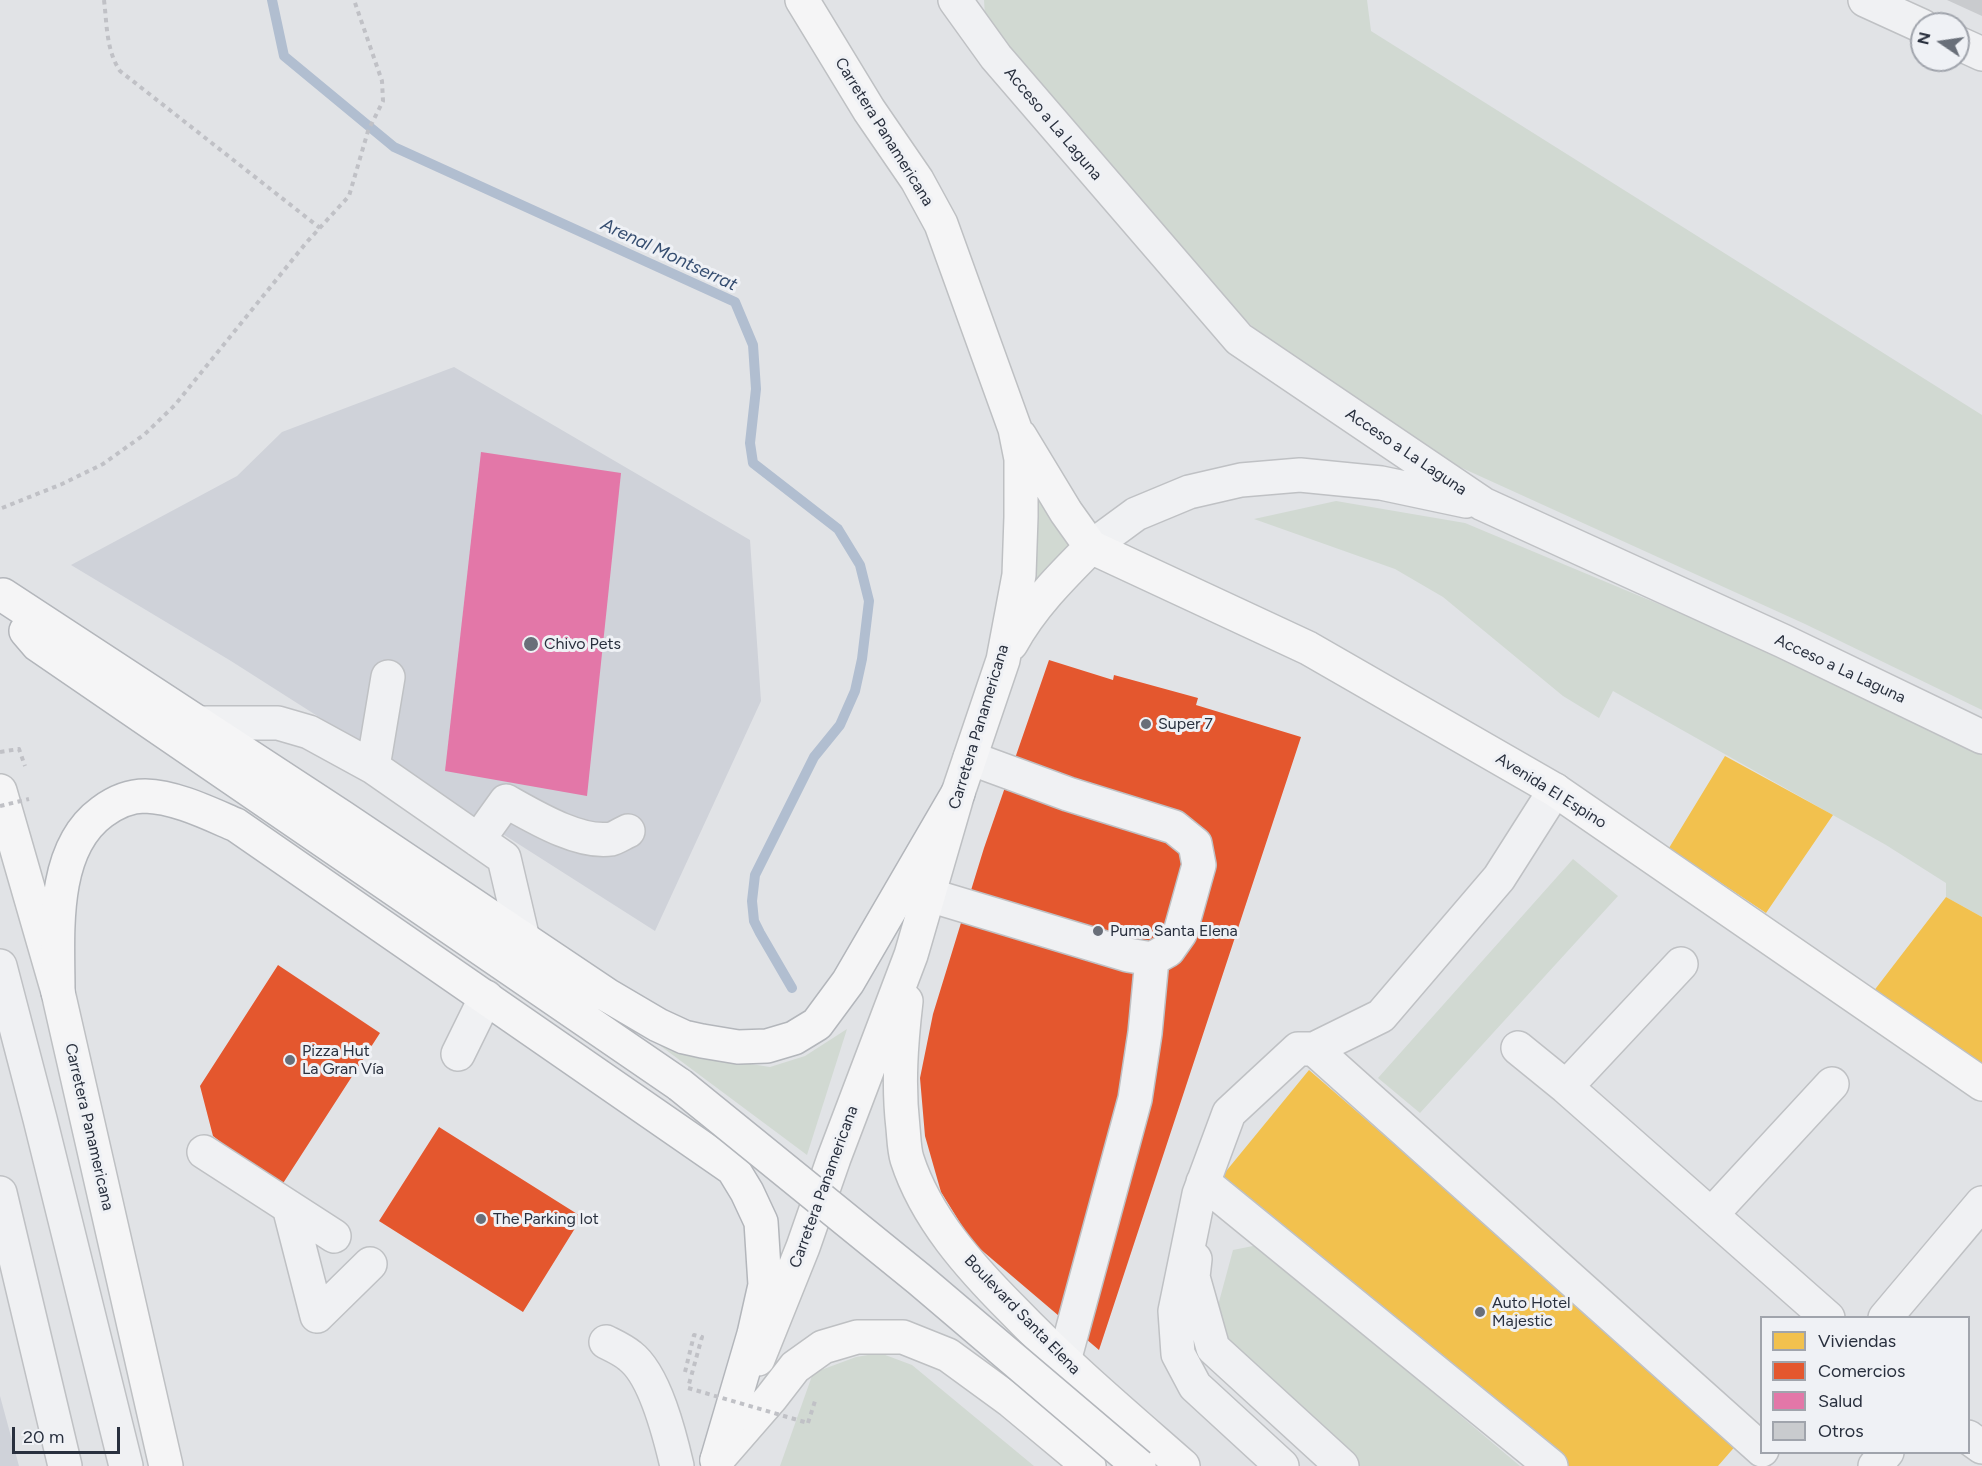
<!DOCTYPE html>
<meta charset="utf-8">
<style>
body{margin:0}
#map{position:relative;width:1982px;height:1466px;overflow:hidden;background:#e1e3e6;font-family:Figtree,sans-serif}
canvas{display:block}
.legend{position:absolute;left:1760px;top:1316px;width:210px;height:138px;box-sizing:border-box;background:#eff1f5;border:2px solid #a0a4ac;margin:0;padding:8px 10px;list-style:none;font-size:18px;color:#29303e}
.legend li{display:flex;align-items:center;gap:12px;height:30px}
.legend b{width:30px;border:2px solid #a0a4ac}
.north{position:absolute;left:1910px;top:12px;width:60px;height:60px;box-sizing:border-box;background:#eff1f5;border:2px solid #a0a4ac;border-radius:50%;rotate:283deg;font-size:16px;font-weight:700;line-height:24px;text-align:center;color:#29303e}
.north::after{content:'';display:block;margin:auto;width:21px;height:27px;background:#696f79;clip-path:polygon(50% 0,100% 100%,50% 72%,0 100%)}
.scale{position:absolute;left:12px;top:1427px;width:108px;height:27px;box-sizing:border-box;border:3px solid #29303e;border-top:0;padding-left:8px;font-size:18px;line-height:21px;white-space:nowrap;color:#29303e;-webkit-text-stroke:4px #eff1f5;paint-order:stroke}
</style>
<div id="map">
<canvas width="1982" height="1466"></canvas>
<ul class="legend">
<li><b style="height:16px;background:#f2c14e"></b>Viviendas</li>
<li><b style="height:16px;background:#e4572e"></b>Comercios</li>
<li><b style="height:16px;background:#e377a8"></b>Salud</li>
<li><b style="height:16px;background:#c9cbce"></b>Otros</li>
</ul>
<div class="north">N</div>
<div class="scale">20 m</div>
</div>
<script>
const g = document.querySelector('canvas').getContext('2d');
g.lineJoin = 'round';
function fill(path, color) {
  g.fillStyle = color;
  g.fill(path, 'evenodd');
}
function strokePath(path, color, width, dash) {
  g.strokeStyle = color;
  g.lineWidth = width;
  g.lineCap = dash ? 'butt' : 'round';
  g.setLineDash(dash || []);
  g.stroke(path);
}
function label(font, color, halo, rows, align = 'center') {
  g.font = font + ' Figtree,sans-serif';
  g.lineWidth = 6;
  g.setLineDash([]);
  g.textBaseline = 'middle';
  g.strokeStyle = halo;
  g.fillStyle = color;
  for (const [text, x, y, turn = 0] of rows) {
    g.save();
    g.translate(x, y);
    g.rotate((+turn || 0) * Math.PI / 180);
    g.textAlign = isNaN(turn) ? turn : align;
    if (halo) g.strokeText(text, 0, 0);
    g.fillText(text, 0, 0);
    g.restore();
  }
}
fill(new Path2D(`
 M454,367L750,540L761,701L655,931L231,661L71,565L237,476L282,432Z
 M0,1396L19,1466H0Z`), '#cfd2d9');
fill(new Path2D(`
 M984,0H1367L1371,31L1982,415V710L1805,624L1429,453L1267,340L1237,312L986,31Z
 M1038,467L1062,480L1081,502L1085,527L1030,597Z
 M1336,501L1465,523L1764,648L1982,752V917L1946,897V883L1886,845L1613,691L1599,718L1563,696L1443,597L1395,569L1254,519Z
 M1573,859L1618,896L1420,1113L1378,1078Z
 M847,1029L807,1155L658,1044L725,1060L770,1067L805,1056Z
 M1258,1245L1520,1466H1357L1210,1335L1233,1250Z
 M880,1353L912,1365L1034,1466H780L813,1373L856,1357Z`), '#d1d9d2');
fill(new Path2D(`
 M1725,756L1833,815L1766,913L1669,848Z
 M1946,897L1982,917V1066L1873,992Z
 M1309,1070L1738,1443L1718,1466H1556L1218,1181Z`), '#f2c14e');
fill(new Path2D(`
 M1049,660L1113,680L1114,675L1198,698L1196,705L1301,737L1099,1350L972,1242L941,1192L925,1136L920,1078L933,1014L984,848Z
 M278,965L380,1033L280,1188L213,1136L200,1086Z
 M439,1127L582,1217L523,1312L379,1221Z`), '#e4572e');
fill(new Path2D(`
 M481,452L621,473L587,796L445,771Z`), '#e377a8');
strokePath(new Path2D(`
 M272,0L284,56L394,147L735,302L753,345L756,389L750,443L753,463L838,529L860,565L869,601L862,659L855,691L840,725L814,757L755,875L752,901L754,921L760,933L792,988`), '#b1bed0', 10);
fill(new Path2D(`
 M1947,0H1982V16Z`), '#c9cbce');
const minor = new Path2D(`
 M955,0L996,57L1239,339L1483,504L1783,641L1982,737
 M1865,0L1922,26
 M1958,43L1982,54
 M1091,547L1136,514L1189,492L1241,480L1300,475L1381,483L1466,501
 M198,723H278L309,732L373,767L504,858L523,939
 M373,767L388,677
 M478,840L506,801C533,816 579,844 611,839C616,838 623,833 628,831
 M929,895L1128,955L1152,959L1168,950L1180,933L1199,865L1195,844L1174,827L1068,794L970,758
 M0,966L40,1119L126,1466
 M1518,1048L1566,1087L1828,1318
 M1314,1049L1762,1450
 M458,1054L486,997
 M1566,1087L1681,964
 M204,1152L334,1236
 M1203,1182L1551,1466
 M0,1193L65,1466
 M289,1207L317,1316
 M1711,1215L1832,1084
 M1195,1259L1193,1277L1213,1348L1342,1466
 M317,1316L370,1264
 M1885,1318L1982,1203
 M606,1342C614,1346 623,1350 630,1356C655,1375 670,1436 677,1466
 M1064,1361L1135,1099L1145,1033L1152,959
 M1968,1437L1982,1447
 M1282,1466L1195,1386L1178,1354L1175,1311L1199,1194L1229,1113L1298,1049H1314L1381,1016L1499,878L1555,790
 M1875,1466L1887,1452`);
const major = new Path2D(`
 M1020,436L1066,512L1091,547L1308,648L1555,790L1982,1084
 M1011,644C1031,607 1062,576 1091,547
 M0,791L58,992L166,1466
 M906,1001C901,1044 898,1085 903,1128C904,1138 904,1149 907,1159C926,1218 970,1267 1013,1310C1067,1366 1125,1415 1183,1466
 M758,1359L803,1247L834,1158L911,955L958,793L1003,660L1019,575L1021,517V459L1015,429L941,224L917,180L869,110L802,0
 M717,1460L771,1398L795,1367L823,1347L857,1337H903L948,1355L1011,1401L1089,1466`);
const highway = new Path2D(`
 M3,595L342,817L607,995L658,1025L684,1037L702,1041L738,1047L767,1046L794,1038L817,1024L848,982L958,793
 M26,631L38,645L680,1085
 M58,992C58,935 50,850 102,812C114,803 130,796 145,796C176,797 208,813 236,825L733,1169L747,1192L761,1222L765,1285L754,1334L717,1460`);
strokePath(minor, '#bfc1c4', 36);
strokePath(major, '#bec0c3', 36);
strokePath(highway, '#b3b6bb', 36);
strokePath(new Path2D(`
 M104,0C107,24 106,50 120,71L320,228
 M2,508L62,484L103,464L145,434L175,405L306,243L349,196L368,131L383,101L382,81L354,0
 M0,752L19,749L25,766
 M685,1372L694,1335L702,1337L689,1384
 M808,1423L815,1401`), '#c0c1c6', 4, [4.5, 4.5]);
strokePath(minor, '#f0f1f3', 33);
strokePath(major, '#f5f5f6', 33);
strokePath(highway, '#f5f5f6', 33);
const highwayBridge = new Path2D(`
 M680,1085L919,1279L1139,1466`);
strokePath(highwayBridge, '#b3b6bb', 36, []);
strokePath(new Path2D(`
 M0,806L29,799
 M688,1388L808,1423`), '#c0c1c6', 4, [4.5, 4.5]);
strokePath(highwayBridge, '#f5f5f6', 33);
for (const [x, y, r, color] of [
 [531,644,8,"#696f79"],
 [1146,724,6,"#696f79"],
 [1098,931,6,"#696f79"],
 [290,1060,6,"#696f79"],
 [481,1219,6,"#696f79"],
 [1480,1312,6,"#696f79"]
]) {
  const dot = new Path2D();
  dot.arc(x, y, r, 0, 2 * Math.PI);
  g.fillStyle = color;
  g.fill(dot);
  strokePath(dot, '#eff1f5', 2);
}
label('16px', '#29303e', '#eff1f5', [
 ["Acceso a La Laguna",1053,124,50],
 ["Carretera Panamericana",884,132,58],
 ["Acceso a La Laguna",1406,452,34],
 ["Acceso a La Laguna",1840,669,25],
 ["Carretera Panamericana",979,727,-73],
 ["Avenida El Espino",1551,791,32],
 ["Carretera Panamericana",89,1127,77],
 ["Carretera Panamericana",824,1187,-70],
 ["Boulevard Santa Elena",1022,1315,46]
]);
label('16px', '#29303e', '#eff1f5', [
 ["Chivo Pets",544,644],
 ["Super 7",1158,724],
 ["Puma Santa Elena",1110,931],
 ["Pizza Hut",302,1051],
 ["La Gran Vía",302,1069],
 ["The Parking lot",493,1219],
 ["Auto Hotel",1492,1303],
 ["Majestic",1492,1321]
], 'left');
label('italic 18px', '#354d70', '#eff1f5', [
 ["Arenal Montserrat",669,255,25]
]);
</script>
